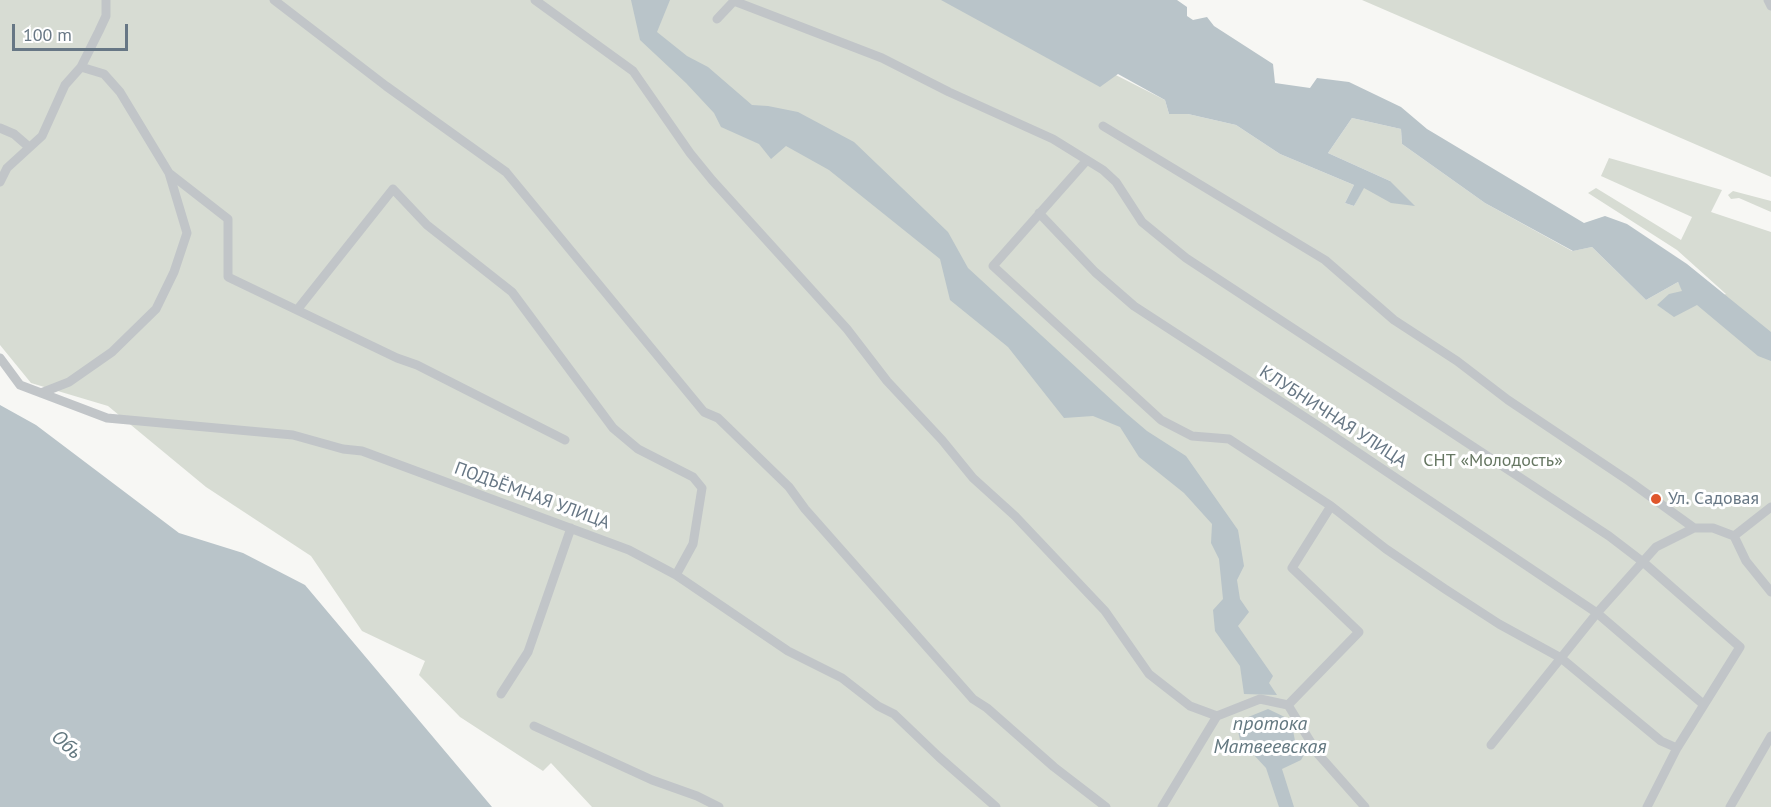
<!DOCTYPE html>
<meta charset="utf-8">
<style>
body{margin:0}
#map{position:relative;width:1771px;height:807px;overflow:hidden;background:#f7f7f4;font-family:"PT Sans",sans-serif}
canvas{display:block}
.scale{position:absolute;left:12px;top:24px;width:116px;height:27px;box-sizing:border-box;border:3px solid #677785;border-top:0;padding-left:8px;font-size:18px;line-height:21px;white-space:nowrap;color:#677785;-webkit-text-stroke:4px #fff;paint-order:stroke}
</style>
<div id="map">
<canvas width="1771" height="807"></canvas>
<div class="scale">100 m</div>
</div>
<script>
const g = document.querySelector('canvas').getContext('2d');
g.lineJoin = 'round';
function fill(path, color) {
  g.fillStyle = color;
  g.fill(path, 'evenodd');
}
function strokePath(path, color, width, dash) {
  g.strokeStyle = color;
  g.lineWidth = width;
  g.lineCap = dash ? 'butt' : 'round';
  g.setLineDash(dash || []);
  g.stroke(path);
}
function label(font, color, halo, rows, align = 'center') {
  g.font = font + ' "PT Sans",sans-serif';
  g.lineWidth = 6;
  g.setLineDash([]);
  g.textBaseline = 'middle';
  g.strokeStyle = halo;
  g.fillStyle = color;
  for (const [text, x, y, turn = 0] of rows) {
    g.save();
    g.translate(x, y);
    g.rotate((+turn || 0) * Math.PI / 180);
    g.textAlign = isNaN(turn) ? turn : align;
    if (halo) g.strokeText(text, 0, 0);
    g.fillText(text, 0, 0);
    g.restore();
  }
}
fill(new Path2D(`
 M0,0H968L1165,100L1169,114H1188L1236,125L1280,154L1354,185L1345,203L1354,206L1363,188L1390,181L1328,153L1352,118L1401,129L1402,144L1485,203L1572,251L1592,247L1646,300L1678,282L1683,291L1697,305L1726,294L1677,250L1588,193L1596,188L1681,240L1692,217L1601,176L1609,158L1722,190L1711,212L1771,232V807H592L551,763L543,771L460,717L419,675L425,661L362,631L311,556L206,487L108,406L31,383L0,345Z
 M1362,0H1771V177Z
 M1733,191L1771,201V212L1739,198L1731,199L1728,195Z`), '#d7dcd3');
fill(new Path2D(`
 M631,0H670L657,32L687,56L708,67L752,105L768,106L798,112L854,142L948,232L968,268L1127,414L1147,431L1186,456L1238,530L1244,566L1237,580L1240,599L1249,612L1238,626L1273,676L1269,683L1277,695L1244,694L1240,666L1215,631L1213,610L1223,599L1219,559L1211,543L1212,524L1184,493L1139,457L1120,427L1093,416L1064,418L1008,347L950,300L940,259L829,170L786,146L771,159L759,144L721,127L714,113L686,83L640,40Z
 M941,0H1177L1187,7V16L1193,20L1207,17L1214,26L1273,64L1275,83L1310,88L1317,78L1349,82L1401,107L1427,129L1584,223L1605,216L1627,224L1687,264L1771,332V361L1758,356L1697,305L1674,317L1657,305L1669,294L1682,291L1678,282L1646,300L1592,247L1573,251L1485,203L1402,144L1401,129L1352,118L1328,153L1390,181L1415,206L1391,203L1364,188L1354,206L1345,203L1354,185L1280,154L1236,125L1188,114H1169L1165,100L1118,74L1100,87Z
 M0,405L36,425L179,533L243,553L305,585L492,807H0Z
 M1268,709L1291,720L1296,746L1305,753L1301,760L1282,769L1294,807H1279L1266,768L1240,740L1236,722Z`), '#b9c4c9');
strokePath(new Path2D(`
 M274,0L386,86L506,172L704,412L718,418L789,487L805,509L973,699L987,708L1054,767L1106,807
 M535,0L633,71L690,153L712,180L847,329L887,381L942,440L973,478L1015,516L1105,611L1149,674L1190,706L1217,716
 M1768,0L1771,6
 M717,19L734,1L882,58L949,92L1053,139L1103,170L1116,182L1142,222L1186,258L1609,536L1643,562L1740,647L1677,748L1647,807
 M81,67L104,74L120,92L169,173L228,219V277L397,358L417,365L565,440
 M1103,126L1325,260L1394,320L1457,361L1508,400L1629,481L1694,528
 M0,128L14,134L29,147
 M1087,160L993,266L1161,420L1192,436L1229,439L1331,506L1386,549L1445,589L1499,624L1561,658L1661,741L1677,748
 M0,182L7,168L42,136L65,85L81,67L99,31L106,16V0
 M1039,213L1095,272L1134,306L1317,425L1597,613L1703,704
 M297,310L393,189L427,225L512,292L613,428L638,449L693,477L702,488L693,544L676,575
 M0,358L20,385L107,418L293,435L343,449L362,451L629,550L676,575L788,651L842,678L878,706L894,714L939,757L996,807
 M41,393L69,382L112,352L156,309L174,272L187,233L169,173
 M1734,536L1746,561L1771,592
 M1734,536L1771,507
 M501,694L528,652L571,528
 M1288,705L1359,632L1292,568L1331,506
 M534,726L652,780L697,796L719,807
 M1491,745L1597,613L1656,547L1694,528H1713L1734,536
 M1162,807L1217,716L1260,699L1288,705L1318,754L1365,807
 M1730,807L1771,736`), '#c1c5c8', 9);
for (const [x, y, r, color] of [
 [1656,499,6,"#df562c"]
]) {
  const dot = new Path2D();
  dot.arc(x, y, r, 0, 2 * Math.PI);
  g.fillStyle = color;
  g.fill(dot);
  strokePath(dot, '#fff', 2);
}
label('18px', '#677785', '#fff', [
 ["КЛУБНИЧНАЯ УЛИЦА",1333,417,33],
 ["ПОДЪЁМНАЯ УЛИЦА",532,496,20]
]);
label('18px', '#667762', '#fff', [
 ["СНТ «Молодость»",1493,461]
]);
label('18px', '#677785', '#fff', [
 ["Ул. Садовая",1668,499]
], 'left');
label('italic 20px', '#637880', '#fff', [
 ["протока",1270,724],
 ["Матвеевская",1270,747],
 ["Обь",66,745,42]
]);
</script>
